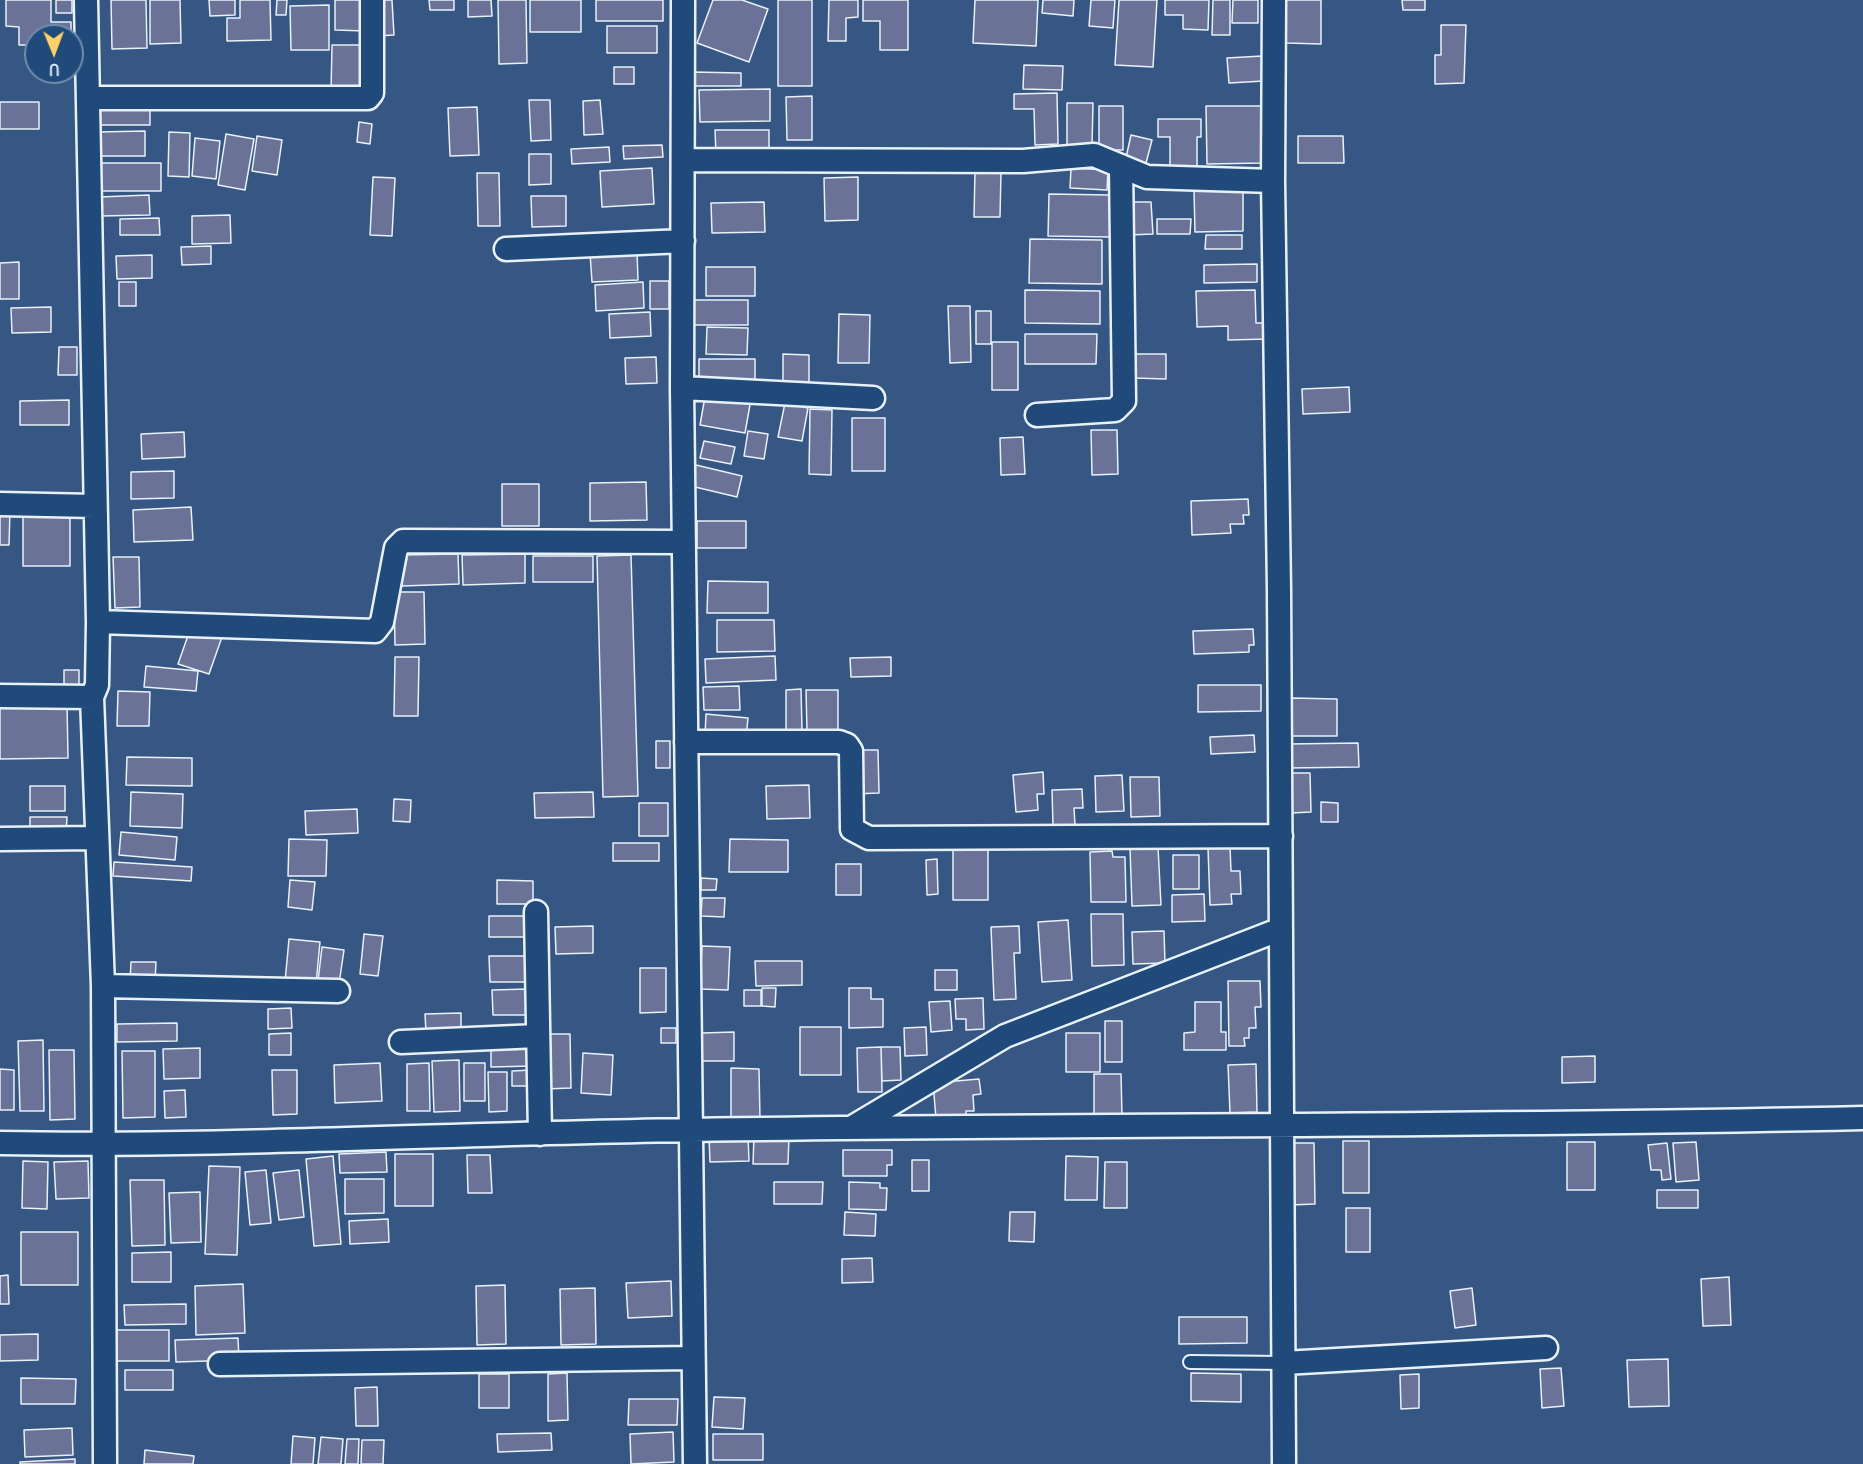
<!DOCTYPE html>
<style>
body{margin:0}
#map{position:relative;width:1863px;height:1464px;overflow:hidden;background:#365683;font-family:Delius,sans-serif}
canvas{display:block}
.north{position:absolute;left:24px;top:24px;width:60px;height:60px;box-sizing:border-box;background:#1f4a7a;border:2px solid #6f8dac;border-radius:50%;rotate:179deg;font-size:16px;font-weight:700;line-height:24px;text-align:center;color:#e8f1f8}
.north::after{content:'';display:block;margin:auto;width:21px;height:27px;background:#ffd166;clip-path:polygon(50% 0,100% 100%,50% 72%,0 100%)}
</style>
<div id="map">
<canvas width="1863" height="1464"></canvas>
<div class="north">U</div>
</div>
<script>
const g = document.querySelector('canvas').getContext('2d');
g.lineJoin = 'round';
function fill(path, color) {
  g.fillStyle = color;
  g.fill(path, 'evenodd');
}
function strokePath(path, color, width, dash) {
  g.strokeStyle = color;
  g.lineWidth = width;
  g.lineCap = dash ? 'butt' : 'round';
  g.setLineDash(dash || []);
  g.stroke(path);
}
const building = new Path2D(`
 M6,0H51V22H71V36H36V45H19V27L6,26Z
 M56,0H72V13H56Z
 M111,0H146L147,48L112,49Z
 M150,0H180L181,43L150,44Z
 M209,0H235V15L210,16Z
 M240,0H270L271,40L227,41V18H240Z
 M277,0H287L286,15H276Z
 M335,0H365V31L335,30Z
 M376,0H392L394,35L377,36Z
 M429,0H454V10H430Z
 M468,0H491L492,16L468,17Z
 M498,0H526L527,63L499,64Z
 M530,0H581V32H530Z
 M596,0H663V21H596Z
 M713,0H742L768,9L749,62L697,43Z
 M778,0H812V86H778Z
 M829,0H858V17L846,18V41H828Z
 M863,0H908V50H880V21H863Z
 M975,0H1038L1036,46L973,43Z
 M1043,0H1074L1073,16L1042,13Z
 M1091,0H1115L1113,28L1089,26Z
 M1119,0H1157L1153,67L1115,65Z
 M1165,0H1209L1208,30L1183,29V15H1165Z
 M1213,0H1230V35H1212Z
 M1233,0H1258V23H1232Z
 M1286,0H1321V44L1286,43Z
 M1402,0H1425V10H1403Z
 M329,5V50H291L290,6Z
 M1441,25H1466L1464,83L1435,84V55H1441Z
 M607,26H657V53H607Z
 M332,45H365L364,91H331Z
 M1262,56L1264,81L1229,83L1227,58Z
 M1024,65L1063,66L1062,90L1023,89Z
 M614,67H634V84H614Z
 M693,72L741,73V86H693Z
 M770,89V121L700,122L699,90Z
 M1057,93L1058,144L1035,145L1034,109H1014V94Z
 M812,96V140H787L786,97Z
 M529,100H550L551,140L531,141Z
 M600,100L603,134L584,135L583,101Z
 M0,102H39V129H0Z
 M96,102H150V125H96Z
 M1067,103H1093L1092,146H1067Z
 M1099,106H1123V150H1099Z
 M1206,106H1263V163L1207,164Z
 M477,107L479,155L450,156L448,108Z
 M1158,119H1201V137H1197V168L1170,167V137H1158Z
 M359,122L372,124L370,144L357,142Z
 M715,130H769V155H716Z
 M145,131V156H98V132Z
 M169,132L190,133L189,177L168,176Z
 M226,134L254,139L245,190L218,185Z
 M1131,135L1152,140L1145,167L1125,162Z
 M257,136L282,140L277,175L252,171Z
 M1298,136H1343L1344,163H1298Z
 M195,138L220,141L216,179L192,176Z
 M662,145L663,157L624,159L623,146Z
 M609,147L610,162L572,164L571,149Z
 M529,154H551V184L529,185Z
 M98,163H161V191H98Z
 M652,168L654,204L602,207L600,171Z
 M1071,168L1108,170L1107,190L1070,188Z
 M975,172H1001L1000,217H974Z
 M477,173H499L500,226H478Z
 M373,177L395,178L392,236L370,235Z
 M858,177V220L825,221L824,178Z
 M1194,191H1243V231L1195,232Z
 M1049,194L1111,195L1110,237L1048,236Z
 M149,195L150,215L100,216L99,197Z
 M531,196H566V226L532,227Z
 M764,202L765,232L712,233L711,203Z
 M1128,202H1151L1153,234L1129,235Z
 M230,215L231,243L192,244V216Z
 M159,218L160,235H120V219Z
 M1157,219H1191L1190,234H1157Z
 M1206,235H1242V249H1205Z
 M1030,239L1102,240V284L1029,283Z
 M211,246V264L182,265L181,247Z
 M637,251L638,280L592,282L590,253Z
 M152,255V278L117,279L116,256Z
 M19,262V299H0V263Z
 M1257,264V282L1204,283V265Z
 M706,267H755V296H706Z
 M650,281H669V309H650Z
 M119,282H136V306H119Z
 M643,282L644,308L596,311L595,285Z
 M1025,290L1100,291V324L1025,323Z
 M1255,290L1256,323H1267L1268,339L1228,340V326L1197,327L1196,291Z
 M694,300H748V325H694Z
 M948,306H970L971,362L950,363Z
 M51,307V332L12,333L11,308Z
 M976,311H991V344H976Z
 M650,312L651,336L610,338L609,314Z
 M839,314L870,315L869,363H838Z
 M707,327L748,328L747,355L706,354Z
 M1025,334H1097L1096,364H1025Z
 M992,342H1018V390H992Z
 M59,347H77V375H58Z
 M783,354L809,355V384H783Z
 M1134,354H1166V379L1133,378Z
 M656,357L657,383L626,384L625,358Z
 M699,359H755V384H699Z
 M1349,387L1350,412L1303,414L1302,389Z
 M706,391L751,399L745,433L700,425Z
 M69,400V425H20V401Z
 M785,403L808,408L802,441L778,437Z
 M810,409L832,410L831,475L809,474Z
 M852,418H885V471H852Z
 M1091,430H1117L1118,474L1092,475Z
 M748,431L768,434L764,459L744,456Z
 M184,432L185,457L142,459L141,434Z
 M1023,437L1025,474L1001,475L1000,438Z
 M704,441L735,447L731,464L700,458Z
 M696,465L742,476L737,497L691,486Z
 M174,471V498L131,499V472Z
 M646,482L647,520L590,521V483Z
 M502,484H539V526H502Z
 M1248,499L1249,515H1243L1244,524H1230L1231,533L1192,535L1191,501Z
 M191,507L193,540L134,542L133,510Z
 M0,510H10L9,545H0Z
 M23,511H70V566H23Z
 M697,521H746V548H697Z
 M458,554L459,584L402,586L401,555Z
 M525,554V583L463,585L462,555Z
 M631,555L638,796L603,797L597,556Z
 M533,556H593V582H533Z
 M113,557H139L140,607L115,608Z
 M708,581L768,582V613H707Z
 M394,592H424L425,644L395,645Z
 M717,620H774L775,651L717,652Z
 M191,627L222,637L209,674L178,664Z
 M1253,629L1254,645H1249V652L1194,654L1193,631Z
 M775,656L776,680L706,683L705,659Z
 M395,657H419L418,716H394Z
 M891,657V676L851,677L850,658Z
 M146,666L198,671L196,691L144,687Z
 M64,670H79V686H64Z
 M1198,685H1261V711L1198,712Z
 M739,686L740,710H704L703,687Z
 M801,689L802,730L786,731V690Z
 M806,690H838V730L807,731Z
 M118,691L150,692L149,726H117Z
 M1292,698L1337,699V736H1292Z
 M67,702L68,758L0,759V703Z
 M706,714L748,718L746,738L705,735Z
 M1254,735L1255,752L1211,754L1210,737Z
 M656,741H670V768H656Z
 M1358,743L1359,767L1288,768V744Z
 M853,750H878L879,793L854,794Z
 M127,757L192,758V786L126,785Z
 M1043,772L1044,794H1037L1038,810L1016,812L1013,775Z
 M1289,773H1310L1311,812L1290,813Z
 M1122,775L1124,811L1096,812L1095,776Z
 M1130,777H1159L1160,816L1131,817Z
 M809,785L810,818L767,819L766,786Z
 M30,786H65V811H30Z
 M1082,789L1083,808H1074L1075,825L1053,826L1052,790Z
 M131,792L183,794L182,828L130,826Z
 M593,792L594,817L535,818L534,793Z
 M394,799L411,800L410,822L393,821Z
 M1321,802L1338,803V822H1321Z
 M639,803H668V836H639Z
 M357,809L358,833L306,835L305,811Z
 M30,817H67L66,834H30Z
 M121,832L177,837L175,860L119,855Z
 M289,839L327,840L326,876H288Z
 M730,839L788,840V872H729Z
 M613,843H659V861H613Z
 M988,846V900H953V847Z
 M1158,847L1161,905L1132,906L1130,848Z
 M1230,847L1231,871H1240L1241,894H1231L1232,904L1210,905L1208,848Z
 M1112,851L1113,857H1125L1126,902H1091L1090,852Z
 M1173,855H1199V889H1173Z
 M937,859L938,894L927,895L926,860Z
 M114,862L192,867L191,881L113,876Z
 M836,864H861V895H836Z
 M701,878L717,879L716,890H701Z
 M290,880L315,882L312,910L288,907Z
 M497,880L533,881V904H497Z
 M1204,894L1205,921L1172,922V895Z
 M702,898H725L724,917L701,916Z
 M1091,914H1123L1124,965L1092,966Z
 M489,916H527V937H489Z
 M1068,920L1072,980L1042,982L1038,922Z
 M593,926V953L556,954L555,927Z
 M1019,926L1020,953H1014L1016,999L994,1000L991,927Z
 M1164,931L1165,963L1133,964L1132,932Z
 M364,934L383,936L378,976L360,974Z
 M289,939L320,942L316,984L285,982Z
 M702,946L730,947L728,990L700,989Z
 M322,947L344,950L339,984L318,981Z
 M489,956H528V982H490Z
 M755,961H802V985L756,986Z
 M131,962H156L155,982H130Z
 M640,968H666V1012L640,1013Z
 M935,970H957V990H935Z
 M1228,981H1260L1261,1007H1255L1256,1028H1249V1038H1244L1245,1046H1229Z
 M762,988H776L775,1007L762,1006Z
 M849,988H871V999H883V1027L849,1028Z
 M528,989L529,1015H493L492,990Z
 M744,990H761V1006H744Z
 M983,998L984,1029L966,1030V1019H956L955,999Z
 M950,1001L952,1030L931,1032L929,1002Z
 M1195,1002H1221V1032H1226V1050H1184V1033L1195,1032Z
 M291,1008L292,1028L268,1029V1009Z
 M461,1013V1032L426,1033L425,1014Z
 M1105,1021H1122V1062H1105Z
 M177,1023V1041L117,1042V1024Z
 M800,1027H841V1075H800Z
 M926,1027L927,1055L905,1056L904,1028Z
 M661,1028H676V1043H661Z
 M734,1032V1061H701L702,1033Z
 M291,1033V1055H269V1034Z
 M1066,1033H1100V1072H1066Z
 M544,1034H570L571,1088L545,1089Z
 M43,1040L44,1111H20L18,1041Z
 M881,1047L882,1092H858L857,1048Z
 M881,1047H900L901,1080L882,1081Z
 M200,1048V1078L164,1079L163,1049Z
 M531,1049V1066L491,1067V1050Z
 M49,1050H74L75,1119L50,1120Z
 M122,1051H155V1117L123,1118Z
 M583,1053L613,1055L611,1095L581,1093Z
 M1595,1056V1082L1562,1083V1057Z
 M459,1060L460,1111L434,1112L432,1061Z
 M380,1063L382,1101L335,1103L334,1065Z
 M429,1063L430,1111H407V1064Z
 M464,1063H485V1101H464Z
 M1256,1064L1257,1112L1230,1113L1228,1065Z
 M731,1068L759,1069L760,1119H731Z
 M0,1069L14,1070V1110H0Z
 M272,1070H297V1114L273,1115Z
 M532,1070V1086H512V1071Z
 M488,1072H507V1111L489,1112Z
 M1094,1074H1121L1122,1116H1094Z
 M979,1079L981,1094L973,1095L974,1111H966V1116L936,1118L933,1083Z
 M185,1090L186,1117L165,1118L164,1091Z
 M754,1135L789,1136L788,1164H753Z
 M748,1136L749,1161L710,1162L709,1137Z
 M1343,1141H1369V1193H1343Z
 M1567,1142H1595V1190H1567Z
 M1696,1142L1699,1180L1676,1182L1673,1143Z
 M1290,1143H1314L1315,1204L1290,1205Z
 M1667,1143L1671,1179L1662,1180L1661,1170H1651L1648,1145Z
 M843,1150H892V1165H887V1176H843Z
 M386,1152L387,1172L340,1173L339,1154Z
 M395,1154H433V1206H395Z
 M467,1155H490L492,1193H468Z
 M333,1156L341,1244L314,1246L306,1159Z
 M1066,1156L1098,1157L1097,1200H1065Z
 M912,1160H929V1191H912Z
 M23,1161L48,1162L47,1209L22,1208Z
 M88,1161L89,1198L56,1199L54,1162Z
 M1105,1162H1127V1208H1104Z
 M209,1166L240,1167L237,1255L205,1254Z
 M266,1170L271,1223L250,1225L245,1172Z
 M299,1170L304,1217L279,1220L273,1173Z
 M345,1179H384V1213L345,1214Z
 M130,1180H164L165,1245L132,1246Z
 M774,1182H823L822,1204H774Z
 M849,1182L880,1183V1188H887L886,1210L849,1209Z
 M1657,1190H1698V1208H1657Z
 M200,1192L201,1242L171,1243L169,1193Z
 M1346,1208H1370V1252H1346Z
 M845,1212L876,1214L875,1236L844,1235Z
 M1010,1212H1035L1034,1242L1009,1241Z
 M388,1219L389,1242L350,1244L349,1221Z
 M21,1232H78V1285H21Z
 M171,1252V1282H132V1253Z
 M872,1258L873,1282L842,1283V1259Z
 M8,1275L9,1304H0V1276Z
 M1729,1277L1731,1325L1703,1326L1701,1279Z
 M671,1281L672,1316L628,1318L626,1283Z
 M243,1284L245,1333L196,1335L195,1286Z
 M505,1285L506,1344L477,1345L476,1286Z
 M595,1288L596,1344L561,1345L560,1289Z
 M1472,1288L1476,1325L1455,1328L1450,1291Z
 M186,1304V1324L125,1325L124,1305Z
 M1179,1317H1247V1343L1179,1344Z
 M114,1330H169V1361H114Z
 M38,1334V1360L0,1361V1335Z
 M238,1338L239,1360L176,1362L175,1340Z
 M1668,1359L1669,1406L1629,1407L1627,1360Z
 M1561,1368L1564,1406L1542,1408L1540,1369Z
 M125,1370H173V1390H125Z
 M567,1373L568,1420L548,1421V1374Z
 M1191,1373L1241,1374V1402L1191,1401Z
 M479,1374H509V1408H479Z
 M1419,1374V1408L1401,1409L1400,1375Z
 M21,1378L76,1379L75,1404H21Z
 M377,1387L378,1426H356L355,1388Z
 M714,1397L745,1398L743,1429L712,1427Z
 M629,1399H678L677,1425H628Z
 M72,1428L73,1455L25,1457L24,1430Z
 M673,1432L674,1462L631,1464L630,1434Z
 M551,1433L552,1450L498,1452L497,1434Z
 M713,1434H763V1460H713Z
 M293,1436L315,1438L313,1464H291Z
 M321,1437L343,1439L341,1464H318Z
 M347,1439H359L358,1464H345Z
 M362,1440H384L383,1464H361Z
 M145,1450L194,1456L193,1464H144Z
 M75,1459V1464H20V1462Z`);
fill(building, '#6a7298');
strokePath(building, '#e8f1f8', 1.5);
const lane = new Path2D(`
 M1190,1362L1284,1363`);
const street = new Path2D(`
 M86,0L98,622L97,685L92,697L103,986L105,1464
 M683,0L682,388L695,1464
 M1274,0L1273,181L1279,590L1284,1464
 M90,98H368L372,93V0
 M684,160L1023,161L1094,155L1147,177L1273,181
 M506,249L683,241
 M682,388L873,398
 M1037,415L1115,410L1124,401L1121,166
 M0,504L94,506
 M98,622L375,631L382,622L396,548L403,541L684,542
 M0,696L92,697
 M686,742H839L847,745L851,751L852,829L869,838L1281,836
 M0,839L97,838
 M536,912L540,1134
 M103,986L338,991
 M401,1042L538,1036
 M851,1128L1005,1036L1281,929
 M0,1143C231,1147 462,1133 693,1130C1083,1124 1473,1127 1863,1118
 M1284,1363L1546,1348
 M220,1364L693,1358`);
strokePath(lane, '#e8f1f8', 16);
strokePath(street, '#e8f1f8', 27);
strokePath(lane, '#1f4a7a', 12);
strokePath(street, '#1f4a7a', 22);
</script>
